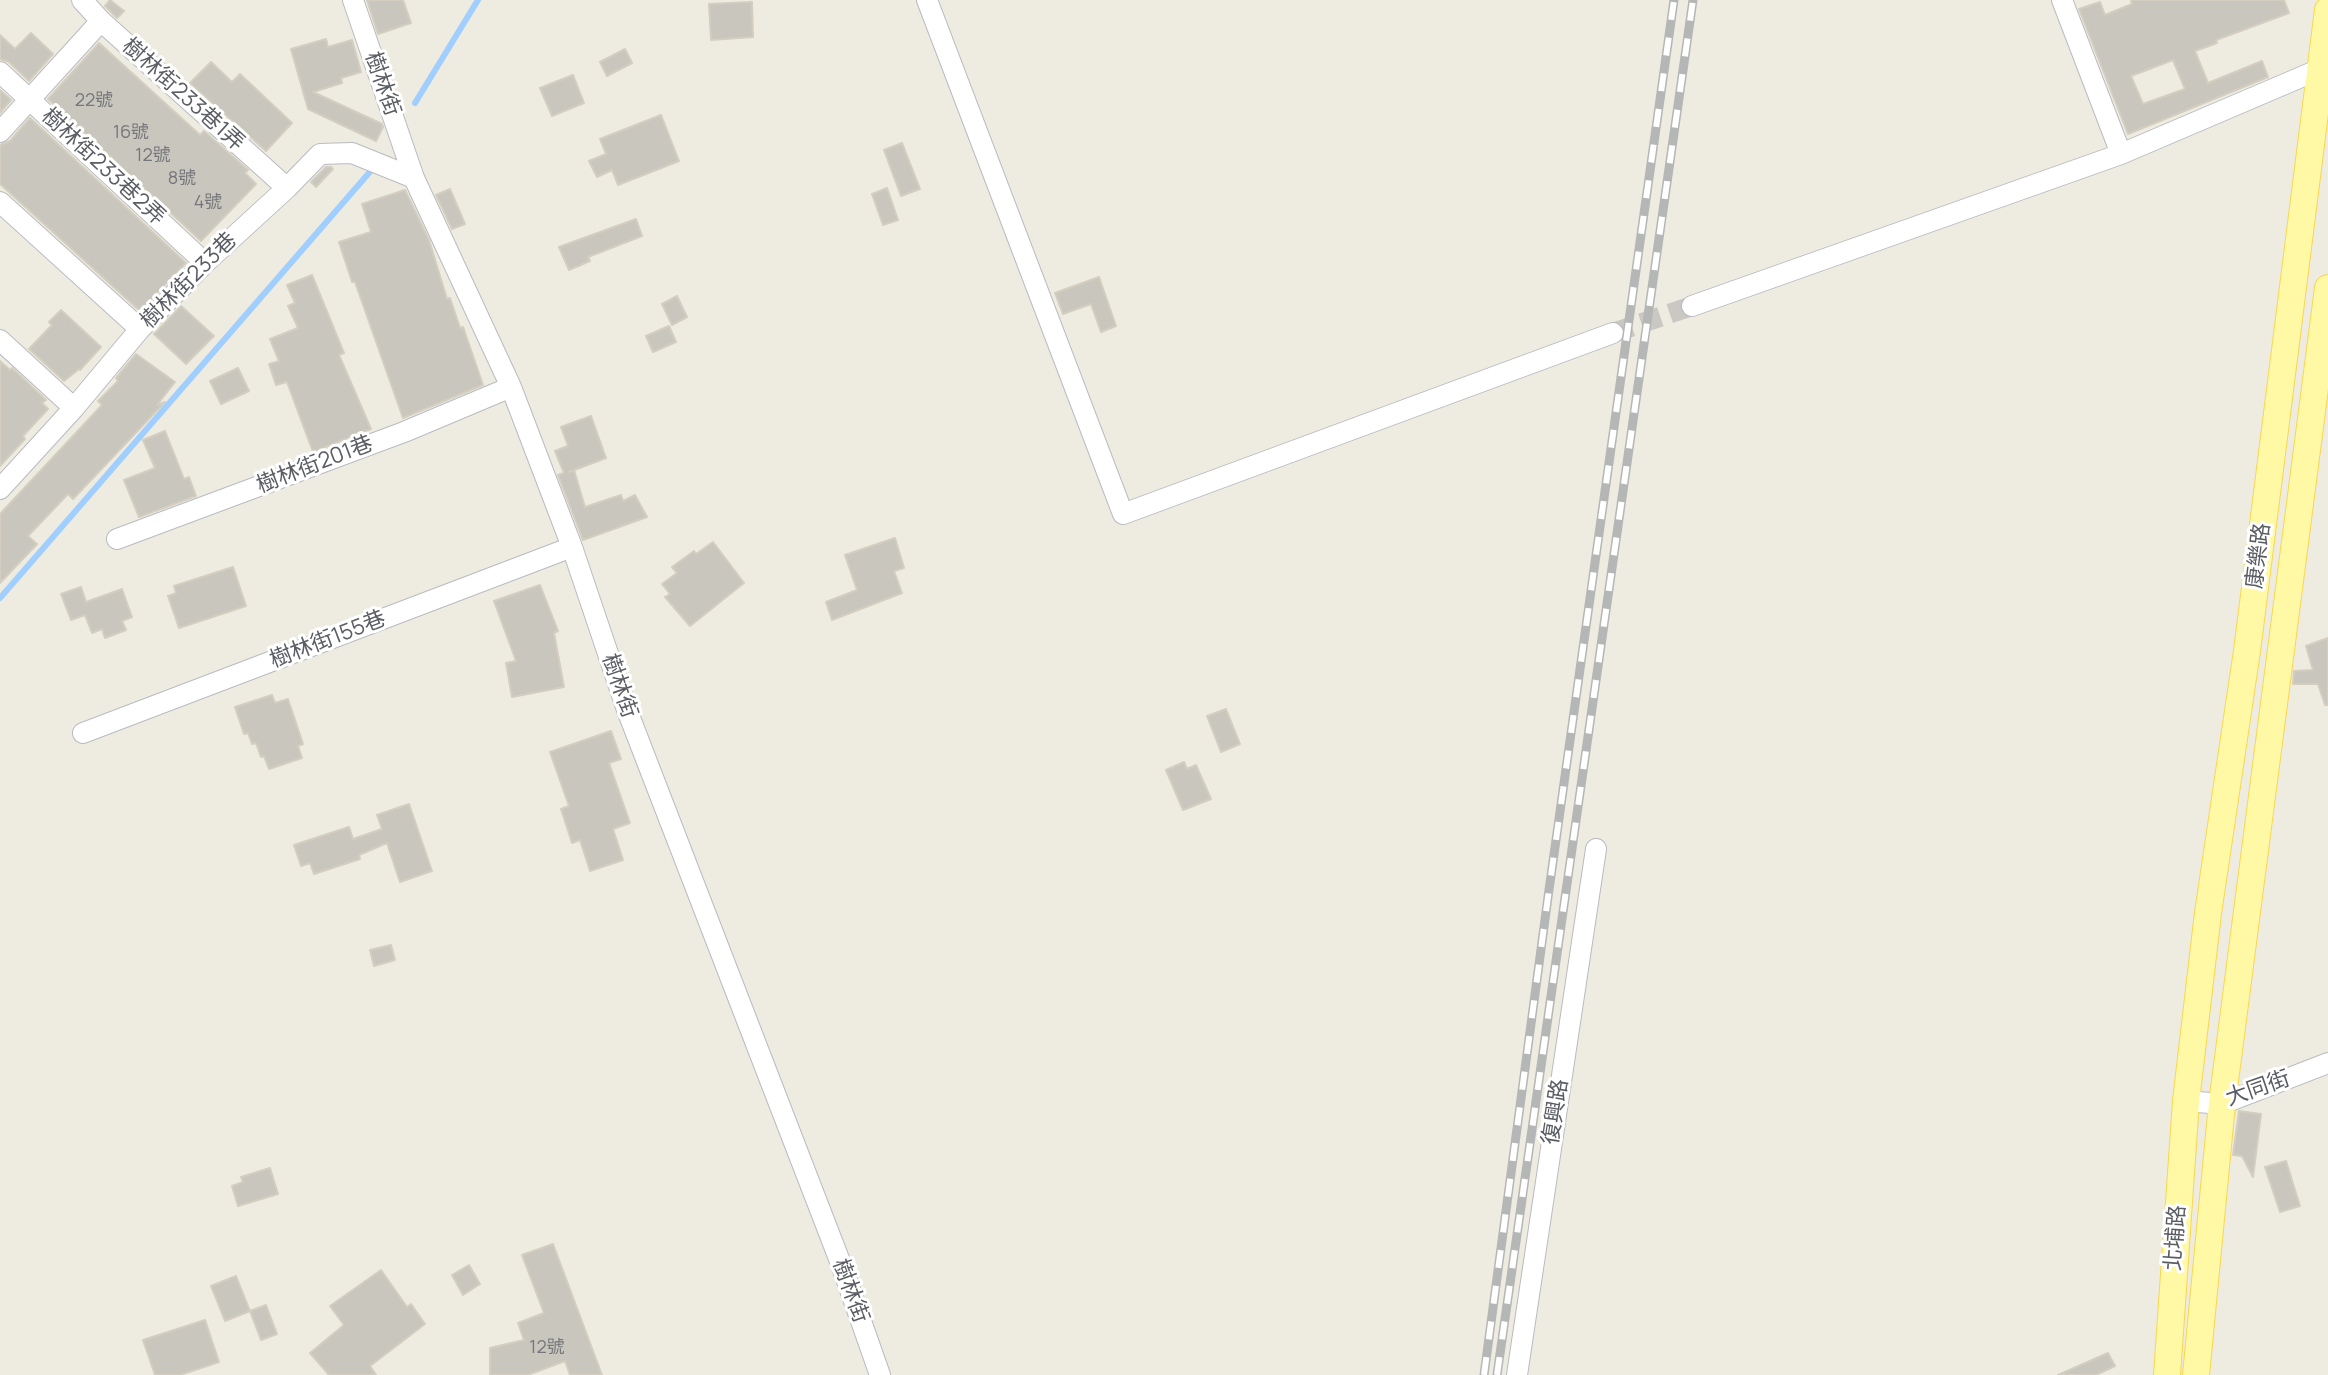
<!DOCTYPE html>
<meta charset="utf-8">
<style>
body{margin:0}
canvas{display:block;background:#eeece1}
</style>
<canvas width="2328" height="1375"></canvas>
<script>
const g = document.querySelector('canvas').getContext('2d');
g.lineJoin = 'round';
function strokePath(path, color, width, dash) {
  g.strokeStyle = color;
  g.lineWidth = width;
  g.lineCap = dash ? 'butt' : 'round';
  g.setLineDash(dash || []);
  g.stroke(path);
}
function fill(path, color) {
  g.fillStyle = color;
  g.fill(path, 'evenodd');
}
function label(font, color, halo, rows, align = 'center') {
  g.font = font + ' Manrope,"Noto Sans TC",sans-serif';
  g.lineWidth = 6;
  g.setLineDash([]);
  g.textBaseline = 'middle';
  g.strokeStyle = halo;
  g.fillStyle = color;
  for (const [text, x, y, turn = 0] of rows) {
    g.save();
    g.translate(x, y);
    g.rotate((+turn || 0) * Math.PI / 180);
    g.textAlign = isNaN(turn) ? turn : align;
    if (halo) g.strokeText(text, 0, 0);
    g.fillText(text, 0, 0);
    g.restore();
  }
}
strokePath(new Path2D(`
 M415,103L478,0
 M0,598L375,166`), '#a0ceff', 6);
const building = new Path2D(`
 M110,0L124,11L117,18L105,6Z
 M367,0H403L411,23L378,34Z
 M2131,0H2284L2289,13L2216,40L2217,43L2195,51L2208,83L2262,61L2268,77L2128,134L2079,9L2100,2L2105,15L2132,4ZM2173,60L2185,89L2143,104L2131,76Z
 M752,2L753,37L711,40L709,4Z
 M31,33L53,54L29,81L9,62L0,59V35L15,49Z
 M326,39L328,47L352,40L361,72L341,78L342,83L313,92L382,124L383,127L376,141L308,109L291,49Z
 M99,43L200,135L204,131L248,170L245,173L256,184L201,241L48,99Z
 M625,49L632,63L607,76L600,62Z
 M211,62L232,82L240,74L292,123L266,151L190,83Z
 M573,75L584,103L552,116L540,88Z
 M0,90L11,100L0,113Z
 M661,115L679,161L618,185L612,170L597,177L589,161L606,154L600,139Z
 M30,118L186,263L140,311L0,184V145L10,141Z
 M902,143L920,189L901,196L884,150Z
 M326,167H331L333,169L316,187L311,182Z
 M887,188L898,220L883,225L872,194Z
 M450,189L465,224L452,229L436,195Z
 M405,190L429,240L447,299L450,298L460,328L463,327L483,385L403,418L355,282H352L339,242L371,232L362,204Z
 M636,219L642,236L588,257L590,261L569,270L559,247Z
 M312,275L344,353L339,355L371,429L313,452L287,382L276,385L269,364L279,361L270,339L298,328L288,306L295,303L287,285Z
 M1099,277L1116,326L1101,332L1091,304L1063,314L1055,293Z
 M677,296L687,317L672,325L662,304Z
 M181,306L214,336L186,364L154,334Z
 M61,310L101,347L80,370L79,369L64,381L29,349L52,325L49,322Z
 M669,326L676,342L653,352L646,336Z
 M136,354L175,382L157,405L165,402L73,499L68,494L28,536L37,544L0,583V514L102,405L98,401L118,381L116,378Z
 M0,361L10,370L12,368L46,400L42,403L48,409L23,436L25,439L0,466Z
 M238,368L249,391L221,404L210,381Z
 M591,416L606,458L569,472L574,470L585,507L621,495L623,501L635,495L647,517L583,540L558,475L564,473L555,451L568,446L561,427Z
 M165,431L184,479L189,477L196,496L139,517L124,480L155,468L143,440Z
 M895,538L904,568L894,571L902,593L832,620L826,602L857,590L845,555Z
 M713,542L744,583L690,626L665,597L670,594L662,584L677,573L672,567L694,551L696,554Z
 M233,567L246,606L179,628L168,596L176,593L174,586Z
 M540,585L558,631L554,633L564,687L512,697L506,663L516,661L494,601Z
 M81,587L86,602L122,589L132,617L122,621L126,630L105,638L102,629L92,633L85,615L71,620L61,594Z
 M2328,638V705H2325L2318,684H2293L2294,671L2313,670L2306,646Z
 M272,695L275,703L288,699L303,744L298,746L302,758L269,769L264,756L261,757L256,743L252,744L248,733L244,734L235,707Z
 M1226,709L1240,744L1221,752L1207,716Z
 M611,731L621,759L609,763L630,823L613,829L623,860L590,871L580,840L572,843L561,809L569,806L550,752Z
 M1184,762L1187,769L1196,765L1211,799L1183,810L1166,770Z
 M409,804L432,871L400,882L387,843L359,855L360,859L314,874L310,863L301,866L294,845L349,827L353,839L382,829L377,815Z
 M391,945L395,960L374,966L370,950Z
 M2239,1111L2261,1114L2253,1177L2242,1156L2233,1155Z
 M2286,1161L2300,1206L2280,1212L2265,1167Z
 M270,1168L278,1194L238,1206L232,1186L243,1182L241,1177Z
 M553,1244L602,1375H570L565,1361L528,1375H490V1348L524,1340L518,1323L544,1313L522,1255Z
 M469,1265L480,1284L463,1295L452,1275Z
 M381,1270L407,1307L411,1304L425,1324L370,1366L376,1375H329L310,1353L344,1325L330,1306Z
 M236,1276L250,1311L225,1321L211,1286Z
 M266,1305L277,1334L261,1340L250,1311Z
 M205,1320L219,1362L180,1375H155L143,1340Z
 M2108,1353L2115,1366L2096,1375H2058Z`);
fill(building, '#c9c6be');
strokePath(building, '#d3cebf', 2);
strokePath(new Path2D(`
 M1613,333L1692,306`), '#c9c8c2', 20, [20, 10]);
const minor = new Path2D(`
 M82,0L101,21L287,188
 M353,0L414,178L511,387L572,547L627,710L841,1264L880,1375
 M927,0L1123,514L1613,333
 M2062,0L2121,154
 M0,72L205,263
 M0,132L101,21
 M0,202L140,329
 M1692,306L2121,154L2320,69L2328,64
 M0,340L74,408
 M0,489L74,408L140,329L205,263L287,188L320,154L352,153L414,178
 M117,539L404,432L511,387
 M83,733L572,547
 M2186,1101L2222,1104L2328,1063
 M1517,1375L1596,849`);
const major = new Path2D(`
 M2167,1375L2186,1101L2208,913L2247,651L2328,10
 M2196,1375L2222,1104L2328,288`);
strokePath(minor, '#b9bbc1', 22);
strokePath(major, '#f9d650', 28);
strokePath(minor, '#fff', 20);
strokePath(major, '#fff8a5', 26);
const rail = new Path2D(`
 M1484,1375L1548,897L1674,0
 M1497,1375L1693,0`);
strokePath(rail, '#b5b6b6', 9);
strokePath(rail, '#fff', 6, [18]);
label('18px', '#76777a', null, [
 ["22號",94,101],
 ["16號",131,133],
 ["12號",153,156],
 ["8號",182,179],
 ["4號",208,203],
 ["12號",547,1348]
]);
label('22px', '#5a5d63', '#fff', [
 ["樹林街",382,84,71],
 ["樹林街233巷1弄",183,95,42],
 ["樹林街233巷2弄",103,167,43],
 ["樹林街233巷",189,281,-45],
 ["樹林街201巷",315,465,-21],
 ["康樂路",2259,556,-83],
 ["樹林街155巷",328,640,-21],
 ["樹林街",619,686,71],
 ["大同街",2258,1089,-19],
 ["復興路",1556,1112,-81],
 ["北埔路",2176,1238,-86],
 ["樹林街",850,1291,70]
]);
</script>
